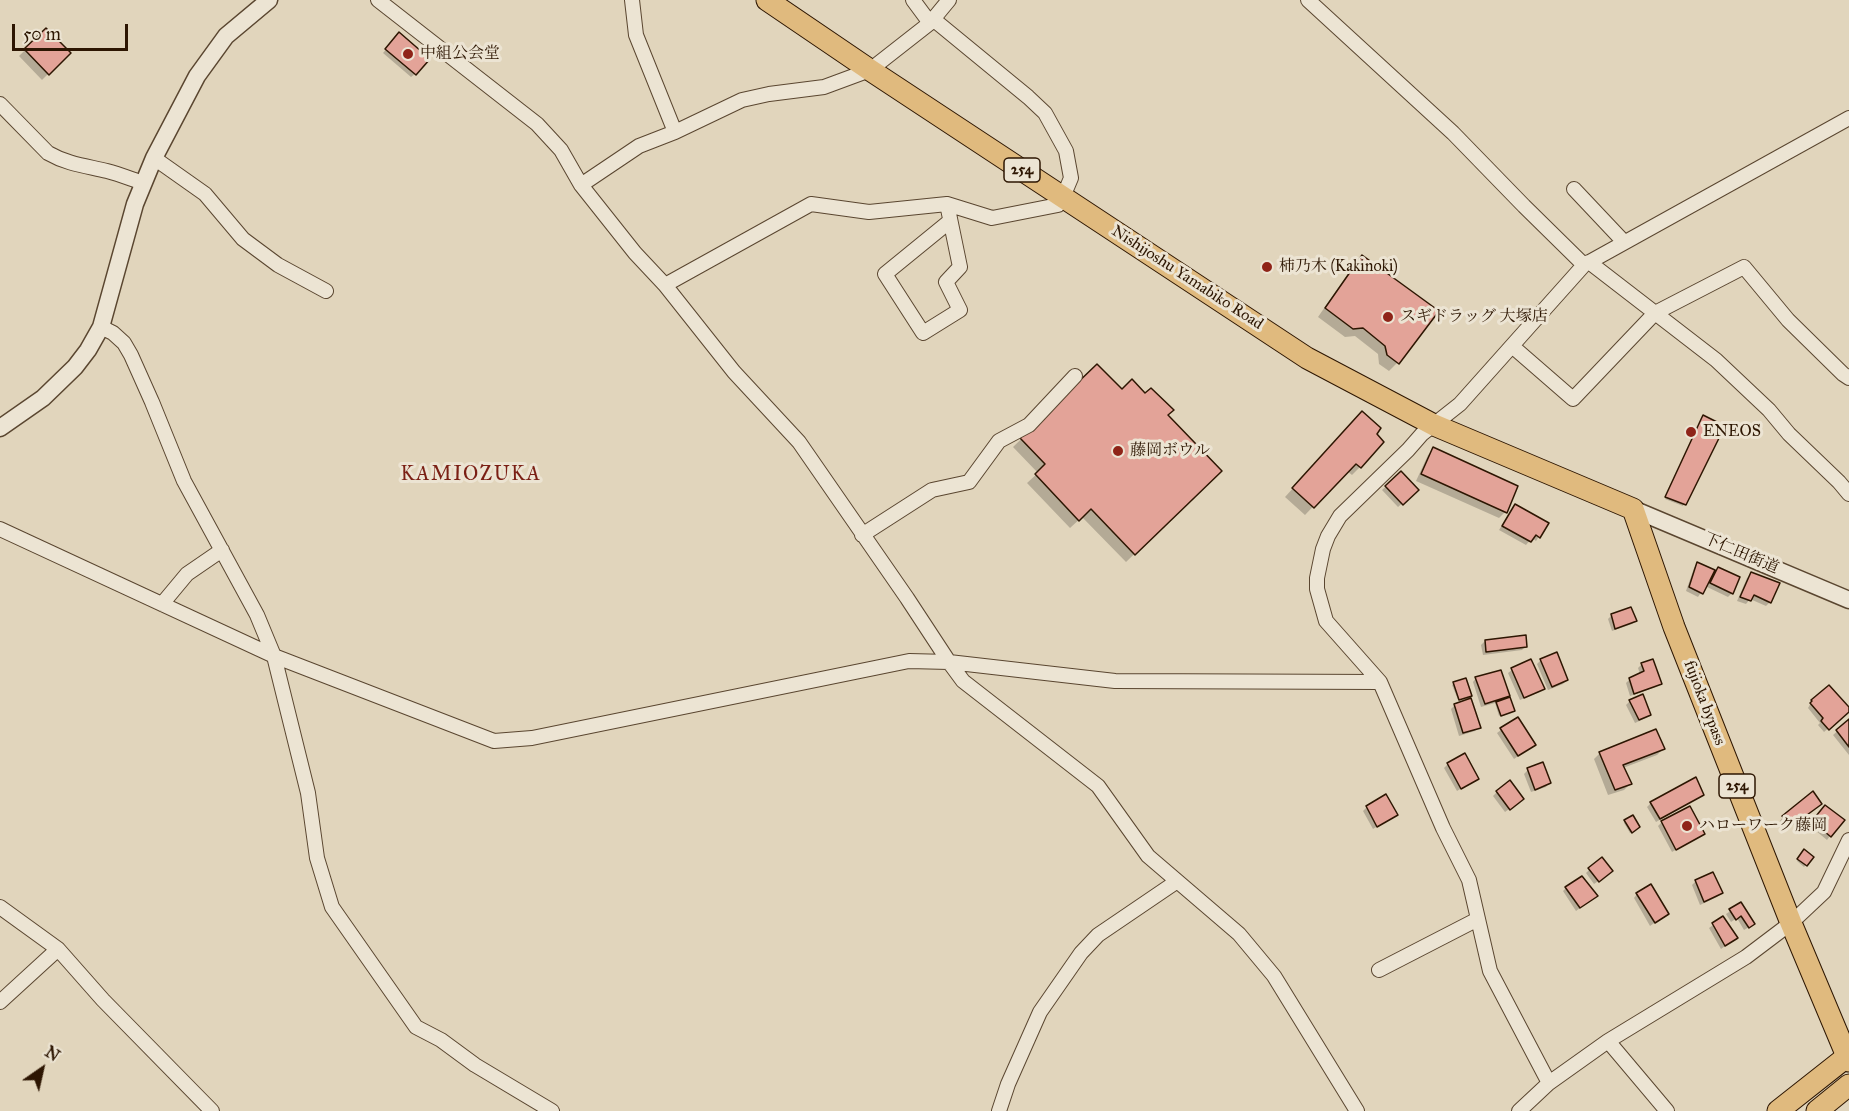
<!DOCTYPE html>
<meta charset="utf-8">
<style>
body{margin:0}
#map{position:relative;width:1849px;height:1111px;overflow:hidden;background:#e1d5bc;font-family:"IM FELL Great Primer",serif}
canvas{display:block}
.north{position:absolute;left:12px;top:1039px;width:60px;height:60px;-webkit-text-stroke:4px #ece4d3;paint-order:stroke;rotate:34deg;font-size:16px;font-weight:700;line-height:24px;text-align:center;color:#2d1602}
.north::after{content:'';display:block;margin:auto;width:21px;height:27px;background:#2d1602;clip-path:polygon(50% 0,100% 100%,50% 72%,0 100%)}
.scale{position:absolute;left:12px;top:24px;width:116px;height:27px;box-sizing:border-box;border:3px solid #2d1602;border-top:0;padding-left:8px;font-size:18px;line-height:21px;white-space:nowrap;color:#2d1602;-webkit-text-stroke:4px #ece4d3;paint-order:stroke}
</style>
<div id="map">
<canvas width="1849" height="1111"></canvas>
<div class="north">N</div>
<div class="scale">50 m</div>
</div>
<script>
const g = document.querySelector('canvas').getContext('2d');
g.lineJoin = 'round';
function fill(path, color) {
  g.fillStyle = color;
  g.fill(path, 'evenodd');
}
function strokePath(path, color, width, dash) {
  g.strokeStyle = color;
  g.lineWidth = width;
  g.lineCap = dash ? 'butt' : 'round';
  g.setLineDash(dash || []);
  g.stroke(path);
}
function label(font, color, halo, rows, align = 'center') {
  g.font = font + ' "IM FELL Great Primer","Noto Serif JP",serif';
  g.lineWidth = 6;
  g.setLineDash([]);
  g.textBaseline = 'middle';
  g.strokeStyle = halo;
  g.fillStyle = color;
  for (const [text, x, y, turn = 0] of rows) {
    g.save();
    g.translate(x, y);
    g.rotate((+turn || 0) * Math.PI / 180);
    g.textAlign = isNaN(turn) ? turn : align;
    if (halo) g.strokeText(text, 0, 0);
    g.fillText(text, 0, 0);
    g.restore();
  }
}
fill(new Path2D(`
 M46,30L69,53L42,80L19,56Z
 M396,38L415,74L411,77L383,53Z
 M1362,257L1437,311L1397,363L1389,371L1379,364L1378,354L1355,336L1345,337L1318,317L1354,265Z
 M1097,366L1121,391L1145,395L1220,471L1126,562L1082,517L1070,528L1027,483L1038,473L1013,447Z
 M1702,419L1723,427L1683,506L1665,499Z
 M1354,421L1360,467L1352,475L1347,471L1305,515L1285,497Z
 M1434,449L1505,512L1499,518L1416,481L1428,455Z
 M1401,473L1417,490L1398,507L1382,490Z
 M1512,510L1547,524L1536,541L1532,538L1526,545L1499,530Z
 M1697,564L1710,577L1718,569L1732,593L1728,597L1705,586L1698,597L1686,591L1694,568Z
 M1751,574L1770,602L1766,606L1750,599L1746,604L1737,601L1747,578Z
 M1612,615L1635,621L1632,624L1612,631L1608,619Z
 M1485,641L1526,646L1522,650L1483,655L1481,645Z
 M1541,660L1567,680L1563,684L1548,690L1537,664Z
 M1530,661L1543,688L1539,692L1520,700L1508,673L1512,670Z
 M1642,664L1660,683L1656,687L1630,696L1626,683L1630,679L1640,674L1638,668Z
 M1476,678L1508,696L1502,702L1512,712L1499,716L1495,703L1481,707L1473,682Z
 M1454,683L1469,697L1458,700L1452,685Z
 M1470,700L1479,727L1475,731L1459,736L1451,709L1454,706Z
 M1630,701L1650,715L1646,718L1635,723L1626,705Z
 M1812,701L1849,709V710L1824,732L1818,725L1820,723L1808,708Z
 M1849,721V755L1833,735Z
 M1501,730L1534,745L1514,759L1497,733Z
 M1663,749L1657,755L1623,768L1630,784L1624,790L1608,795L1594,759L1600,753Z
 M1448,764L1478,778L1457,791L1444,768Z
 M1542,764L1549,783L1546,787L1531,792L1524,774L1528,770Z
 M1497,792L1519,802L1505,812L1493,796Z
 M1702,794L1699,798L1656,822L1647,807L1651,803Z
 M1367,807L1396,815L1373,829L1363,811Z
 M1816,807L1792,826L1791,824L1786,828L1780,821L1783,817Z
 M1822,811L1830,836L1827,840L1810,826Z
 M1625,821L1637,829L1630,833L1624,823Z
 M1662,822L1703,834L1672,852L1658,826Z
 M1804,851L1812,857L1804,867L1797,861Z
 M1589,870L1607,875L1594,884L1586,873Z
 M1696,881L1721,893L1717,897L1700,905L1692,885Z
 M1566,888L1596,896L1576,911L1563,891Z
 M1637,894L1667,914L1650,926L1634,898Z
 M1741,904L1749,927L1744,930L1737,918L1731,922L1726,914Z
 M1723,918L1732,941L1721,949L1709,928Z`), '#0003');
const building = new Path2D(`
 M46,28L71,53L49,75L24,49Z
 M399,32L430,59L416,75L385,49Z
 M1362,255L1439,311L1399,364L1387,355L1385,346L1363,328L1353,329L1325,308Z
 M1097,364L1122,389L1132,379L1145,393L1151,388L1174,410L1168,415L1222,471L1135,555L1091,509L1079,521L1035,474L1045,464L1020,438Z
 M1362,411L1381,428L1377,434L1384,442L1361,468L1356,464L1314,508L1292,488Z
 M1703,415L1725,426L1686,505L1665,497Z
 M1433,447L1518,486L1507,513L1421,474Z
 M1401,471L1419,490L1403,505L1385,486Z
 M1515,504L1549,523L1540,538L1536,535L1531,542L1502,526Z
 M1697,562L1715,570L1703,594L1689,587Z
 M1718,567L1740,577L1733,594L1710,583Z
 M1751,572L1780,583L1771,603L1754,595L1751,601L1740,597Z
 M1631,607L1637,621L1615,629L1611,614Z
 M1526,635L1527,647L1486,652L1485,640Z
 M1557,652L1568,680L1552,687L1540,659Z
 M1531,659L1545,689L1524,698L1511,668Z
 M1653,659L1662,684L1634,694L1629,678L1644,671L1641,663Z
 M1501,670L1510,696L1485,704L1475,677Z
 M1466,678L1472,696L1459,700L1453,682Z
 M1829,685L1849,707V712L1829,730L1821,721L1823,718L1810,703L1812,701L1811,700Z
 M1643,694L1651,715L1639,720L1629,700Z
 M1510,697L1515,711L1501,716L1496,702Z
 M1471,698L1481,728L1463,733L1454,704Z
 M1518,717L1536,745L1518,756L1500,728Z
 M1849,719V747L1836,730Z
 M1656,729L1665,749L1623,765L1632,784L1615,790L1599,752Z
 M1465,753L1479,779L1461,789L1447,763Z
 M1543,762L1551,783L1535,790L1527,768Z
 M1696,777L1704,795L1660,819L1650,802Z
 M1510,780L1524,799L1510,810L1496,791Z
 M1813,791L1822,804L1796,823L1795,821L1790,826L1782,816Z
 M1386,794L1398,815L1377,827L1366,806Z
 M1825,805L1845,820L1831,837L1812,821Z
 M1690,806L1705,834L1676,850L1661,821Z
 M1633,815L1640,827L1632,833L1624,820Z
 M1804,849L1814,857L1807,866L1797,859Z
 M1602,857L1613,871L1599,882L1588,868Z
 M1713,872L1723,893L1704,902L1695,880Z
 M1582,876L1598,896L1580,908L1565,887Z
 M1651,884L1669,914L1655,923L1636,893Z
 M1741,902L1755,924L1749,928L1741,916L1736,920L1729,909Z
 M1723,916L1738,938L1725,946L1712,923Z`);
fill(building, '#e3a398');
strokePath(building, '#2d1602', 1.5);
const minor = new Path2D(`
 M378,0L537,124L561,150L581,185L635,253L665,285L734,372L799,442L907,598L949,662L963,681L1098,786L1148,856L1239,934L1274,976L1357,1111
 M632,0L636,35L675,132
 M913,0L930,23
 M1308,0L1453,133L1524,206L1584,265
 M0,104L48,153C67,164 86,166 107,171C119,174 131,179 143,183
 M154,158L205,194L243,239L278,265L326,291
 M581,185L639,146L675,132L742,100L769,94L824,87L870,70L930,23L949,0
 M1574,189L1624,242
 M947,204L960,267L946,282L960,310L923,333L885,274L950,221
 M1589,262L1716,360L1769,410L1789,434L1839,482L1849,494
 M665,285L811,204L869,212L947,204L992,218L1058,205L1063,197L1071,178L1066,151L1045,113L1028,97L933,19
 M101,327L113,333L124,343L131,355L152,402L184,481L257,615L274,656L308,793L317,858L332,907L416,1027L441,1040L475,1065L552,1111
 M1512,346L1573,399L1655,313L1744,267L1788,320L1843,374L1849,378
 M0,529L274,656L494,741L532,738L909,661L949,662L1115,681L1380,682
 M862,535L932,490L969,482L999,441L1029,425L1075,376
 M162,604L187,574L222,550
 M0,907L58,949L103,1000L212,1111
 M1379,970L1478,919
 M0,1002L58,949
 M1608,1041L1667,1111
 M1549,1083L1490,971L1469,880L1443,828L1380,682L1326,621L1317,589V578L1323,549L1328,536L1340,516L1408,450L1422,434L1460,404L1584,265L1849,118
 M999,1111L1008,1084L1040,1012L1081,953L1098,935L1176,882
 M1519,1111L1549,1083L1608,1041L1746,957L1791,923L1824,892L1849,840`);
const tertiary = new Path2D(`
 M0,428L43,398L75,367L88,350L101,327L135,204L154,158L197,76L226,36L269,0
 M1633,509L1849,600`);
const primary = new Path2D(`
 M1778,1111L1849,1055
 M1817,1111L1849,1085`);
const trunk = new Path2D(`
 M767,0L870,70L1307,358L1434,425L1633,509L1674,627L1791,923L1849,1061`);
strokePath(minor, '#5a4630', 16);
strokePath(tertiary, '#5a4630', 19);
strokePath(primary, '#2d1602', 23);
strokePath(trunk, '#2d1602', 23);
strokePath(minor, '#ece4d3', 14);
strokePath(tertiary, '#ece4d3', 16);
strokePath(primary, '#e0ba7e', 21);
strokePath(trunk, '#e0ba7e', 21);
for (const [x, y, r, color] of [
 [408,54,6,"#8f2418"],
 [1267,267,6,"#8f2418"],
 [1388,317,6,"#8f2418"],
 [1691,432,6,"#8f2418"],
 [1118,451,6,"#8f2418"],
 [1687,826,6,"#8f2418"]
]) {
  const dot = new Path2D();
  dot.arc(x, y, r, 0, 2 * Math.PI);
  g.fillStyle = color;
  g.fill(dot);
  strokePath(dot, '#ece4d3', 2);
}
for (const [x, y, w] of [
 [1022,170,36],
 [1737,786,36]
]) {
  const box = new Path2D();
  box.roundRect(x - w / 2, y - 12, w, 24, 4.5);
  g.fillStyle = '#ece4d3';
  g.fill(box);
  strokePath(box, '#2d1602', 1.5);
}
label('bold 15px', '#2d1602', null, [
 ["254",1022,170],
 ["254",1737,786]
]);
label('16px', '#2d1602', '#ece4d3', [
 ["中組公会堂",420,54],
 ["柿乃木 (Kakinoki)",1279,267],
 ["スギドラッグ 大塚店",1400,317],
 ["ENEOS",1703,432],
 ["藤岡ボウル",1130,451],
 ["ハローワーク藤岡",1699,826]
], 'left');
label('16px', '#2d1602', '#ece4d3', [
 ["Nishijoshu Yamabiko Road",1187,278,33],
 ["下仁田街道",1741,554,23],
 ["fujioka bypass",1704,703,69]
]);
g.letterSpacing = '1.5px';
label('20px', '#7a1f14', '#ece4d3', [
 ["KAMIOZUKA",471,475]
]);
g.letterSpacing = '0px';
</script>
